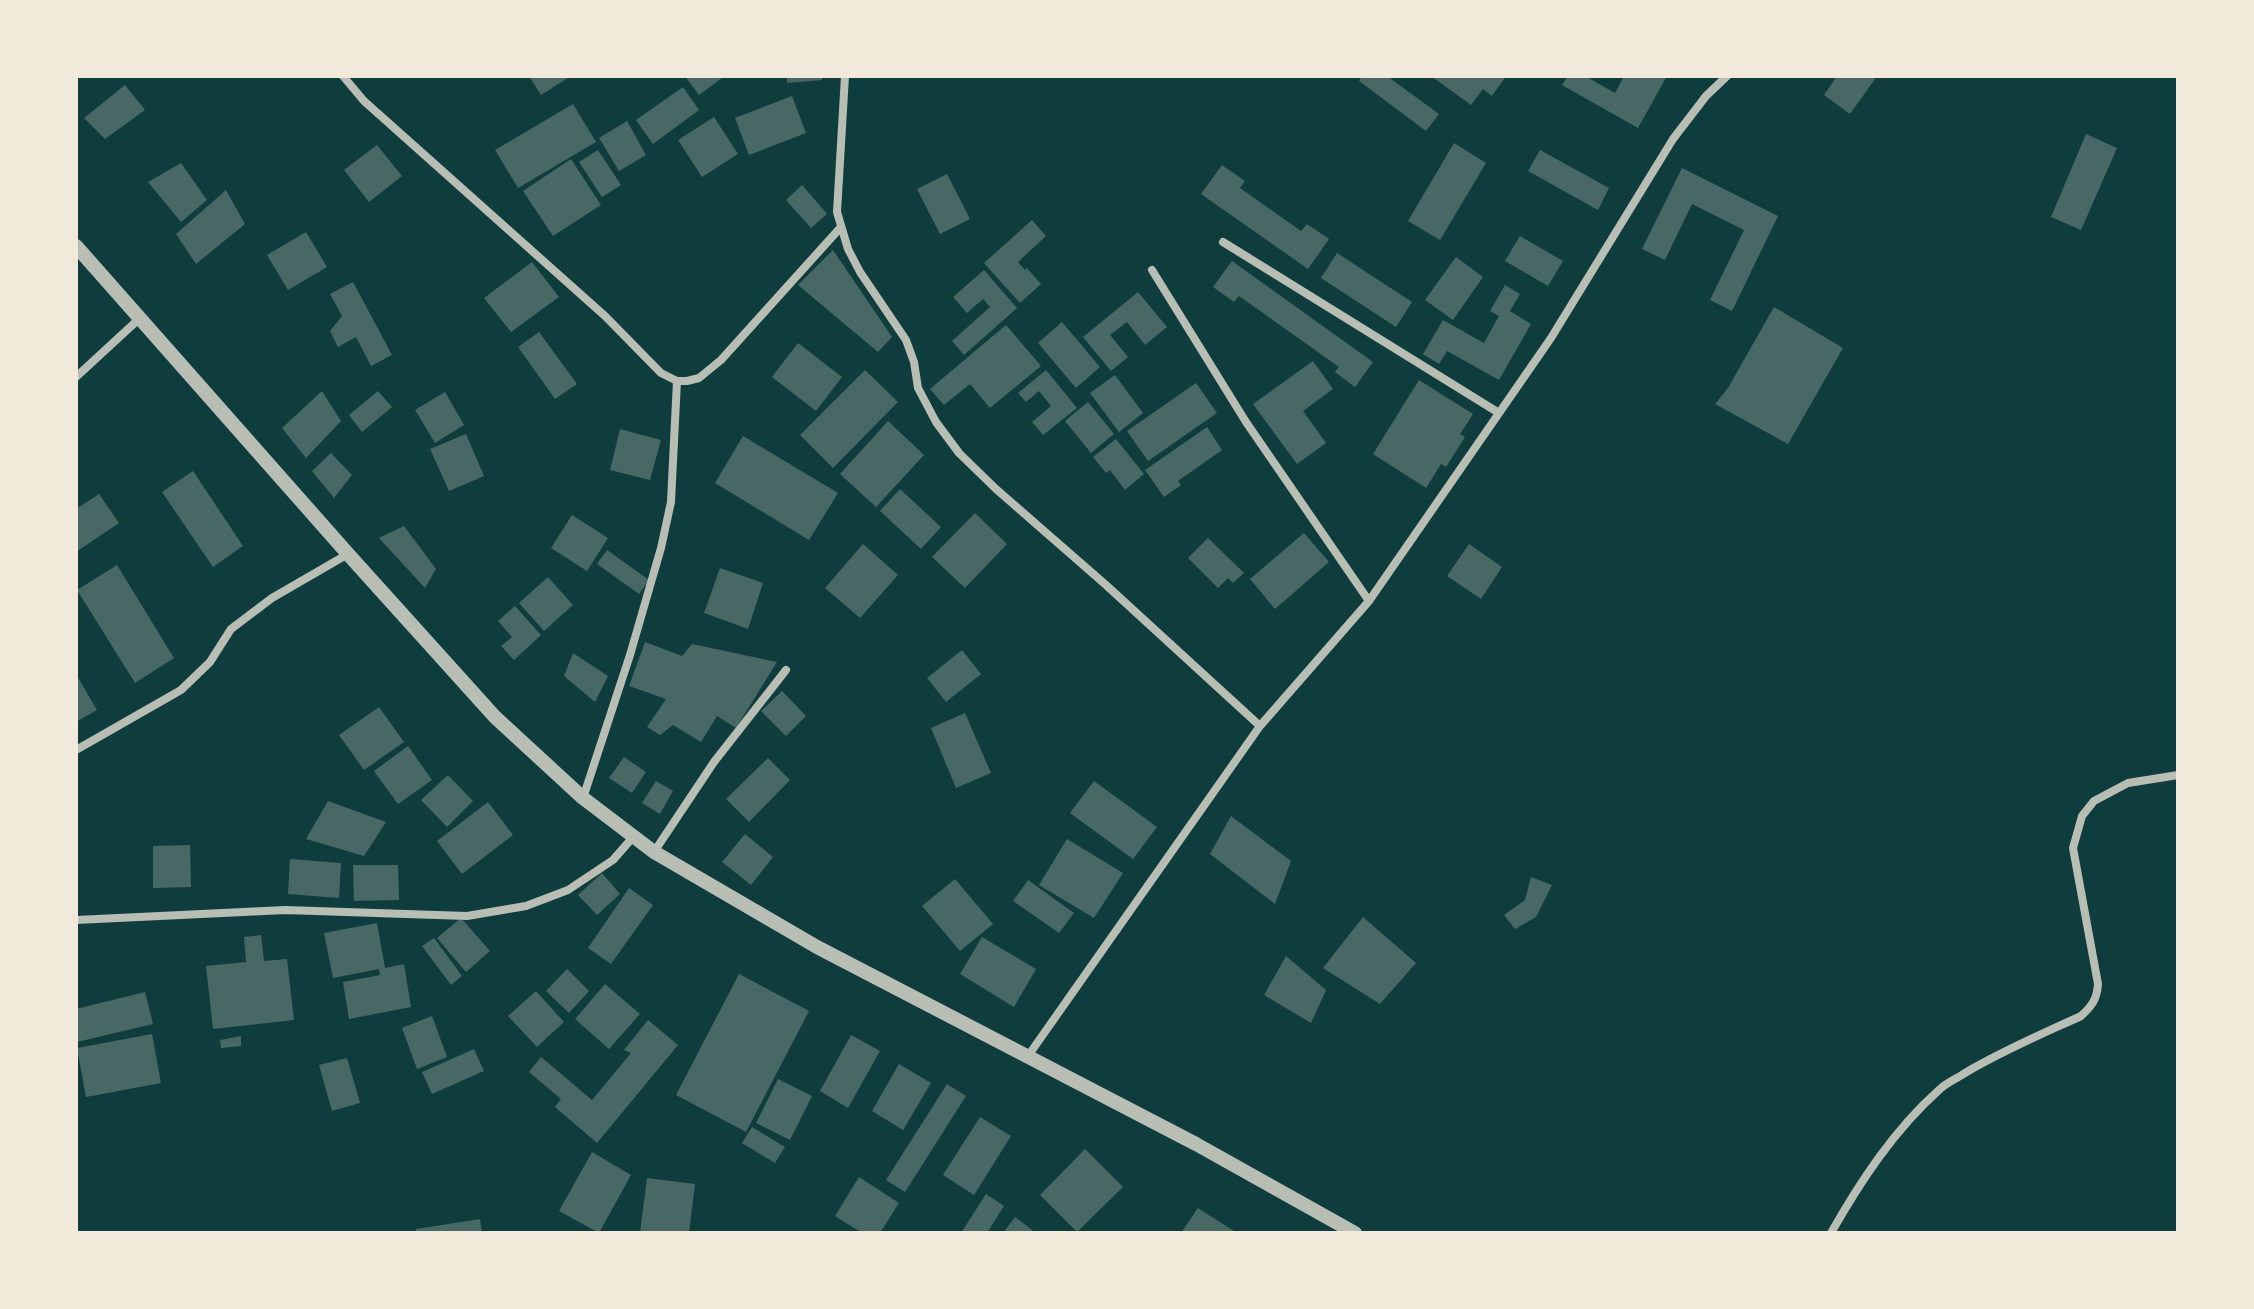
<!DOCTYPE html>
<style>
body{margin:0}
#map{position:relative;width:2254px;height:1309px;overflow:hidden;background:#0f3d3e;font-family:Quicksand,sans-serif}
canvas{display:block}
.frame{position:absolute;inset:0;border:78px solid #f1e9da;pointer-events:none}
</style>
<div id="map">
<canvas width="2254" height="1309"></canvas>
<div class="frame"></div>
</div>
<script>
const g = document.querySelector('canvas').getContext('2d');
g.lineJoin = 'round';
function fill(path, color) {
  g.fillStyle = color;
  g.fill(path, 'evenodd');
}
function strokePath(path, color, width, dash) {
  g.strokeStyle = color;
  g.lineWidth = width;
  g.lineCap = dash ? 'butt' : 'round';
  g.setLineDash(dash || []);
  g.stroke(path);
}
fill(new Path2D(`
 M529,76H571L541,95Z
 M685,76H721L722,78L699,95Z
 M787,76H822V80L787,83Z
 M1362,76H1387L1439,114L1426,131L1359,81Z
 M1431,76H1506L1492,96L1483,89L1471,105Z
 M1568,76H1585L1615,93L1624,76H1667L1638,128L1562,85Z
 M1837,76H1871L1875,79L1850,114L1824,95Z
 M125,85L145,110L105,139L84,118Z
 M683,87L699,110L653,144L636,120Z
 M792,96L806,133L749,155L735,118Z
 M573,104L596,142L518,188L495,150Z
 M714,117L738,154L702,177L678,140Z
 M627,121L646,155L619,171L599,138Z
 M2086,134L2117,148L2081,230L2051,217Z
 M1454,143L1486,163L1440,240L1408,221Z
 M377,145L402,176L369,202L344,170Z
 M598,150L621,185L602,197L579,162Z
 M1540,150L1609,188L1598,210L1528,171Z
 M571,159L601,205L553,236L523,191Z
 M181,163L207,200L181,222L148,182Z
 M1222,165L1245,181L1240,188L1301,231L1307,224L1329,239L1308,269L1201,194Z
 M1682,168L1778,216L1732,311L1710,300L1744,230L1692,204L1665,260L1642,249Z
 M947,174L970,219L940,234L917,189Z
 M802,185L827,214L811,228L786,200Z
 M226,190L245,224L196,264L176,234Z
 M1032,220L1046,236L1018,262L1025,270L1027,268L1041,284L1020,303L984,263Z
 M306,232L327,267L288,290L267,255Z
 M1520,236L1563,261L1548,286L1505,261Z
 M833,250L892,337L878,352L798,285Z
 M1337,253L1412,302L1396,327L1321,278Z
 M1456,257L1483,277L1453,320L1425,300Z
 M1232,261L1373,362L1355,387L1335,372L1339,367L1239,296L1234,302L1213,287Z
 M532,262L559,297L511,332L484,298Z
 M984,270L1017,308L964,355L952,341L990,307L983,299L967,313L953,297Z
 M353,282L392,355L371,366L356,337L338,347L330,331L342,316L330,294Z
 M1505,285L1520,294L1510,311L1531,324L1499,380L1447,351L1439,364L1423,354L1443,320L1484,343L1499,316L1490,311Z
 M1138,292L1167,327L1145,345L1127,322L1110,335L1128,357L1111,371L1083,337Z
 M1774,307L1843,348L1788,444L1715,404L1728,388Z
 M1062,322L1100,367L1076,388L1038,343Z
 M1006,325L1041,366L990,408L970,384L944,405L930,389Z
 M539,332L577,384L555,399L518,347Z
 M798,343L842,377L816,411L772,377Z
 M1313,361L1333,389L1303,411L1326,443L1297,464L1253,404Z
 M865,370L898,402L833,468L800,435Z
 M1046,370L1077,408L1043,435L1032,422L1051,406L1039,391L1026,402L1018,393Z
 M1115,375L1143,413L1119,432L1090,393Z
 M1419,380L1473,414L1460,434L1465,437L1446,467L1441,464L1426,488L1373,454Z
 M1196,383L1217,413L1148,461L1127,431Z
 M322,391L341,421L306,458L282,428Z
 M378,391L392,407L362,432L349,415Z
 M445,392L464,425L435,443L415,410Z
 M1088,402L1114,434L1091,453L1065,421Z
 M888,421L924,455L876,507L840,474Z
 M1207,427L1222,450L1178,481L1181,485L1164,497L1145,470Z
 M620,429L661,440L650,480L610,470Z
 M466,434L484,476L449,491L430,449Z
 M743,436L838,493L809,540L715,483Z
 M1116,439L1144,474L1125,490L1110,470L1106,473L1093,457Z
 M331,453L352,475L334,498L312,471Z
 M193,471L243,546L213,567L162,492Z
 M900,489L941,527L921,549L880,511Z
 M99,494L119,523L76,552V509Z
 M975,513L1007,544L965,588L932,557Z
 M572,515L608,538L587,571L551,548Z
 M404,526L436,569L425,588L379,538Z
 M1304,533L1329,562L1275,609L1250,579Z
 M1208,538L1244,573L1233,583L1228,578L1218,588L1188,558Z
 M863,544L898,575L860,618L825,588Z
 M1469,544L1502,567L1481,599L1447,576Z
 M607,550L649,580L639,594L597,564Z
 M117,565L174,658L135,683L77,590Z
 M720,568L763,583L748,629L704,613Z
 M548,577L573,605L544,631L519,603Z
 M515,606L541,635L514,660L501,646L512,637L498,621Z
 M645,642L682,656L692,644L777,662L736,728L717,716L701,742L673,725L660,735L647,727L666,699L629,686Z
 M962,650L981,674L946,702L927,678Z
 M573,653L608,676L595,702L564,676Z
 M76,674L97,710L76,722Z
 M782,691L806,716L786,736L761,711Z
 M379,707L404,742L364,770L339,735Z
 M965,713L991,773L956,788L931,728Z
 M408,746L432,780L398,804L374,771Z
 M624,757L646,772L632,793L609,778Z
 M768,758L790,780L749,822L726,799Z
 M448,775L473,801L447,827L421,800Z
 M656,781L673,791L660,814L642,803Z
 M1094,781L1157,827L1133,859L1070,813Z
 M328,801L386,822L364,856L306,839Z
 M488,802L513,835L462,874L437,841Z
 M1231,816L1291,861L1275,904L1210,854Z
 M745,834L773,857L751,885L722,862Z
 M1067,839L1123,873L1094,918L1039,885Z
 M190,845L191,887L153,888V846Z
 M290,859L341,863L339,898L288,894Z
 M353,865H398L399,900L354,901Z
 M602,873L620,894L597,915L578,895Z
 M1531,877L1552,885L1536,917L1515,929L1504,915L1525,900Z
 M955,879L993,924L960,951L922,906Z
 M1028,880L1074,913L1059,933L1013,901Z
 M629,888L653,905L611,964L588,948Z
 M1363,917L1416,963L1380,1004L1323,968Z
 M461,918L490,951L466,972L437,938Z
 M377,923L385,968L404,964L411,1007L349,1019L343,982L380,975L379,969L333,978L324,933Z
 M261,935L264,961L287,959L294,1020L213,1029L206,966L246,962L244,937Z
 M982,937L1036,969L1014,1007L960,974Z
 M434,938L462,976L451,985L422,946Z
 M1286,956L1326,990L1311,1023L1264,995Z
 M567,969L589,991L569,1013L546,991Z
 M739,974L809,1011L746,1132L676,1095Z
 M605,984L640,1014L609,1049L575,1019Z
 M536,991L564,1022L537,1047L508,1016Z
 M145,992L153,1024L77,1042L76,1009Z
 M432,1016L447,1057L417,1069L402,1028Z
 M648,1020L678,1045L597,1143L555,1107L561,1099L529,1072L541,1057L592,1100L631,1053L624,1050Z
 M152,1034L161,1083L86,1097L77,1048Z
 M851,1035L880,1051L848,1108L820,1091Z
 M241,1036V1046L221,1048L220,1040Z
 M474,1049L484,1071L432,1094L422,1072Z
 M347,1058L360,1103L332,1111L319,1065Z
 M899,1064L931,1083L903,1130L872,1111Z
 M778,1079L812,1096L790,1140L756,1123Z
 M947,1084L966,1096L905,1192L886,1180Z
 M980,1117L1011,1136L974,1195L943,1175Z
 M752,1127L785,1147L775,1163L742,1143Z
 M1085,1149L1123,1187L1077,1232L1040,1195Z
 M592,1152L631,1175L599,1233L559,1211Z
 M859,1177L899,1203L880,1233H862L835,1216Z
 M647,1178L695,1184L689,1233H640Z
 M986,1194L1004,1206L987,1233H961Z
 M1198,1208L1237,1233H1181Z
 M1015,1217L1036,1233H1003Z
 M480,1219L482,1233H416V1229Z`), '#486865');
strokePath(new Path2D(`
 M343,76L364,101L605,316L661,373L677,381H687L699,378L721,360L841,227
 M845,76L837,212L848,249L860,272L906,340L914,362L918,388L936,422L959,453L996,489L1106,585L1260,726
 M1223,242L1499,413
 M1152,270L1246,422L1369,601
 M76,377L140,318
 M76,750L181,690L210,662L231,629L272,598L348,554
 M583,798L630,655L661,548L671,502L677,381
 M654,852L714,762L786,670
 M76,920L285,910L467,916L526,906L568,890L613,860L634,836
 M1028,1056L1260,726L1369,601L1551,338L1673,139L1706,96L1727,76
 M1831,1233C1860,1182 1894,1130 1939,1090C1946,1083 1956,1079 1965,1073C2002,1051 2042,1034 2081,1016C2092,1006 2097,999 2098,984L2073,848L2082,816L2094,801L2128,783L2178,775`), '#b8beb3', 8);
strokePath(new Path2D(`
 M76,246L348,554L495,717L583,798L654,852L817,947L1196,1144L1355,1233`), '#b8beb3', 14);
</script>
